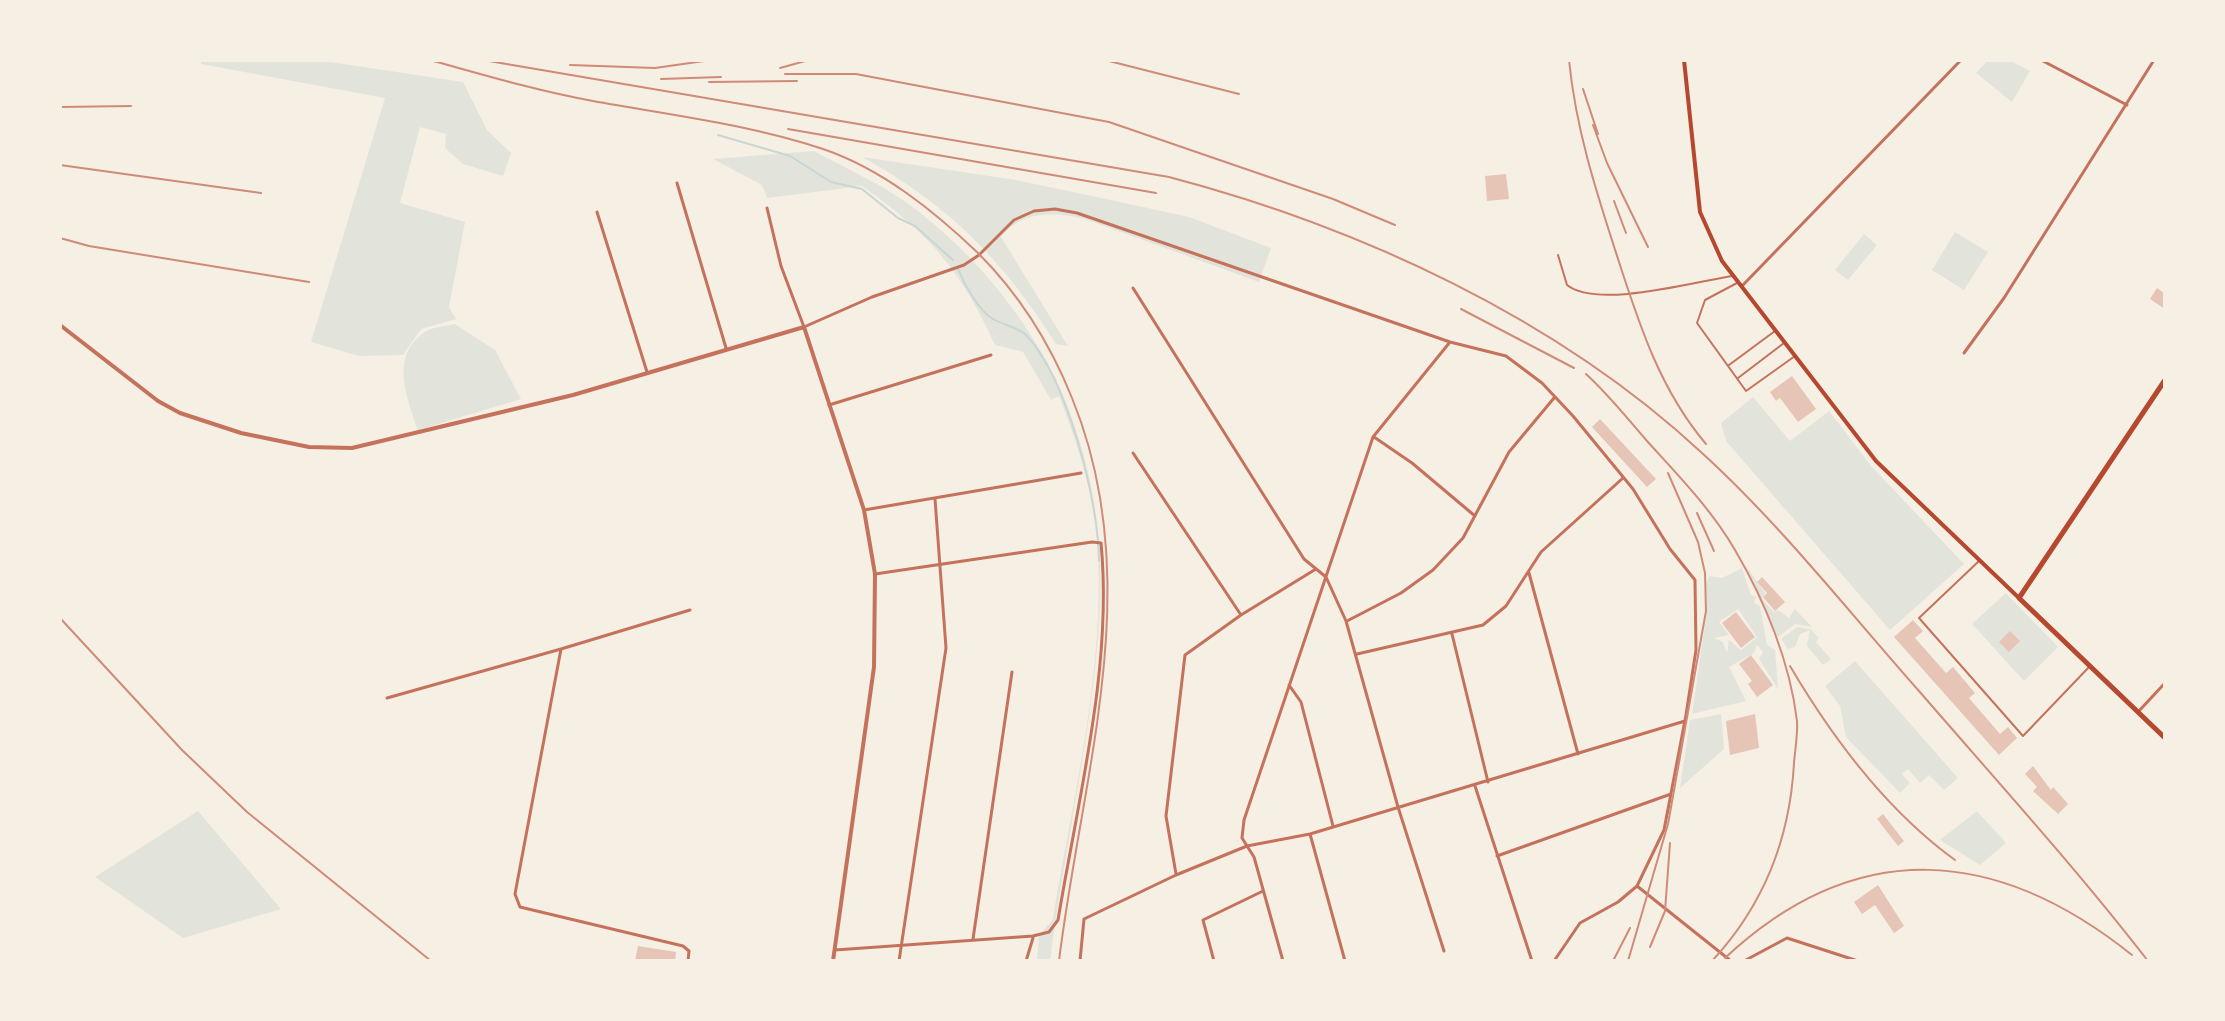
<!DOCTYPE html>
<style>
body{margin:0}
#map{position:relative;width:2225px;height:1021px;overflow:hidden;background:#f6efe4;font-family:Roboto,sans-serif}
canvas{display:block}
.frame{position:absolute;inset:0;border:62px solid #f6efe4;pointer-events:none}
</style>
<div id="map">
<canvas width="2225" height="1021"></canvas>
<div class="frame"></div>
</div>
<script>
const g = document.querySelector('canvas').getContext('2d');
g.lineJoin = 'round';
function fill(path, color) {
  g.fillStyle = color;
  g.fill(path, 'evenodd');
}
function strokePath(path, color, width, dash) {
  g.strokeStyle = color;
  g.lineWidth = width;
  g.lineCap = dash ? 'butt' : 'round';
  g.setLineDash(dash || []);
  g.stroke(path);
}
fill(new Path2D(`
 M201,60H317L463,82L487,130L511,153L503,176L463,164L445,148L446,134L420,127L400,203L465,222L449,307L456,319L421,329L403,355L359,356L311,342L385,98L201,64Z
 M1988,60H2009L2030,71L2012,102L1976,73Z
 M814,151C847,169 884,185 914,208C1041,306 1108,447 1100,608C1094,726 1065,843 1050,961H1037L1039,936L1053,919C1074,790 1112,643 1094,513C1088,473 1073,433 1059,396L1051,400L1023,352L995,345C961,270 929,233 862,186L767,198L762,185L713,159Z
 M862,157L1016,180L1120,202L1189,217L1271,248L1259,282L1085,219C1056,212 1021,210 1001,237L1068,346L1056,344C1003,260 949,205 862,157Z
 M1955,232L1988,252L1964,290L1932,270Z
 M1864,234L1877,245L1848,280L1835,270Z
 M455,324L495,350L521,399L418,430C407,398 389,356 425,332C432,327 446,326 455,324Z
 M1753,397L1790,441L1829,411L1872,467L1964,564L1890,630L1726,441L1721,423Z
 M1746,566L1765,593L1762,599L1774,612L1778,610L1789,618L1795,609L1812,627L1795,624L1778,637Z
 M1742,568L1751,595L1756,597L1754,603L1760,606L1767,645L1775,650L1778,689L1759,659L1763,652L1757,645L1754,653L1729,667L1746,701L1692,714L1707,611L1706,582L1710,576L1722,578ZM1738,609L1757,637L1741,650L1729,640L1727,653L1723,642L1714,638L1729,635L1719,622Z
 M2006,593L2058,647L2024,681L1972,624Z
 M1797,627L1810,629L1819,638L1816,642L1831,659L1823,665L1807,646L1810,630L1800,634L1795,647L1788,649L1781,639Z
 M1855,661L1958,778L1944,790L1929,775L1920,783L1908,769L1902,774L1910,783L1900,793L1846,737L1840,706L1825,686Z
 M1721,714L1724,749L1680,788L1690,720Z
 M198,811L281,909L183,938L95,877Z
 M1977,811L2006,843L1980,865L1940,840Z`), '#e2e4dc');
strokePath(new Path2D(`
 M718,135L790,156L831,182L862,189L898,218L915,226L953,260
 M958,269C964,284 979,311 993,319C1003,325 1018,327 1026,335C1067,377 1099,503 1099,561`), '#c9d6d2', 2);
fill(new Path2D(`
 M1506,174L1509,199L1487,201L1485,176Z
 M2157,288L2165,294V309L2150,299Z
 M1792,376L1816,409L1798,422L1780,398L1776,401L1770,392Z
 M1600,419L1656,479L1647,487L1592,427Z
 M1762,577L1785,602L1775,611L1763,597L1767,593L1757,582Z
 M1736,612L1755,637L1741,648L1722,623Z
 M1913,620L1923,631L1915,638L1946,673L1953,667L1975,693L1969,698L2000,734L2008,727L2017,738L1999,755L1894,637Z
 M2010,631L2020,641L2009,652L1999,642Z
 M1751,655L1773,685L1757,697L1748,684L1752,681L1739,664Z
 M1755,714L1759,748L1730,755L1726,721Z
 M2033,766L2051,790L2053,787L2068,804L2058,814L2033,791L2037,787L2025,774Z
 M1883,814L1904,841L1898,846L1877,819Z
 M1878,885L1904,926L1894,933L1875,905L1862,914L1854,902Z
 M638,946L676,952L675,961H635Z`), '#e6c5b7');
strokePath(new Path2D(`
 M1558,255L1567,285C1597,309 1694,282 1732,276
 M1737,283L1705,300L1697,323L1746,391L1795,356
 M1729,365L1775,331
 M1738,378L1784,343
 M1979,561L1919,618L2023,736L2090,666`), '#c5725c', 2);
strokePath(new Path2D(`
 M2041,60L2127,105
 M677,183L726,348
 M767,208L781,266L804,327L872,297L964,265L979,255L1014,220L1034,211L1055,209L1077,213L1450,342L1506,356L1542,383L1573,416L1633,489L1670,549L1695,580L1696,650L1686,715L1664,830L1637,886L1731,961
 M597,212L647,372
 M1742,286L1961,60
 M1133,288L1304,559L1326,577L1346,621L1398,807L1444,951
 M1964,353L2004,298L2154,60
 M829,405L991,355
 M1374,437L1412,463L1475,516
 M1133,453L1241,615L1185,655L1166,816L1176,874
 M864,510L1081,473
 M1529,573L1578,754
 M1241,615L1316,569
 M1347,621L1401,593L1433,570L1463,538L1509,452L1554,398
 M1452,634L1488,782
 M561,649L690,610
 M1357,654L1483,625L1506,606L1541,552L1623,478
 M1289,685L1301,702L1333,826
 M387,698L561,649L515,894L520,907L683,946L689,951L688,961
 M2138,712L2165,683
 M1475,786L1532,961
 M1310,834L1345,961
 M1497,856L1671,794
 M973,939L1012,672
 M835,950L1033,936L1049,932L1058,920C1078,799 1113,665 1101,543L1092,542L875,574
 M899,961L946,648L935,499
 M1026,961L1033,938
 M1080,961L1084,919L1176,875L1247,846L1310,834L1685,721
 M1214,961L1203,920L1263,891
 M1283,961L1254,857L1242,838L1244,820L1373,437L1450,342
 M1554,961L1580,923L1618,902L1637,886
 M1744,961L1787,938L1858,961`), '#c5725c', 3);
strokePath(new Path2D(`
 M60,325L158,401L180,413L241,433L309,447L352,448L573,395L804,327L864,510L875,574L874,667L833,961`), '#c5725c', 4);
strokePath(new Path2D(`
 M1684,60L1700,212L1722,261L1876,461L2019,598`), '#b5482f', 4);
strokePath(new Path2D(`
 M2165,380L2019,598L2165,738`), '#b5482f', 5);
strokePath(new Path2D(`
 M430,60C484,75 538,91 593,101C670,115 748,124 823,149C882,169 934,211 978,253C1020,295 1050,343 1072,398C1148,583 1082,772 1059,961
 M483,60L1169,177C1359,227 1557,318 1702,453C1781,525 1848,611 1919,691C1996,780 2076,868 2148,961
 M1105,60L1239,94
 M1569,60C1576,131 1597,194 1619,262C1640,327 1661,391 1706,444
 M570,65L655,68L711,60
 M780,68L809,60
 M785,74H856L1109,122L1333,199L1395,225
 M661,79L721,77
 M709,82L797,81
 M1583,89L1598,134
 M60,107L131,106
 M1593,125L1607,163L1648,247
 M788,129L1156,193
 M60,165L261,193
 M1614,201L1626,233
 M60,238L89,246L309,282
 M1461,309L1574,368
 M1586,374C1608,394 1627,418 1647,441C1678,475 1712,510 1735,550C1765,601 1790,662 1797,721C1798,734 1795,750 1794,763C1790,838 1764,905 1712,961
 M1697,513L1714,551
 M60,618L182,750L247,812L431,961
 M1790,666C1833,739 1886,810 1955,860
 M1650,947L1665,911L1670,843
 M1725,958C1857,835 1997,847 2132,955
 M1613,961L1630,928
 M1628,961L1668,824L1706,611L1705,573L1698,542L1668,473`), '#cf8b77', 2);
</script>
